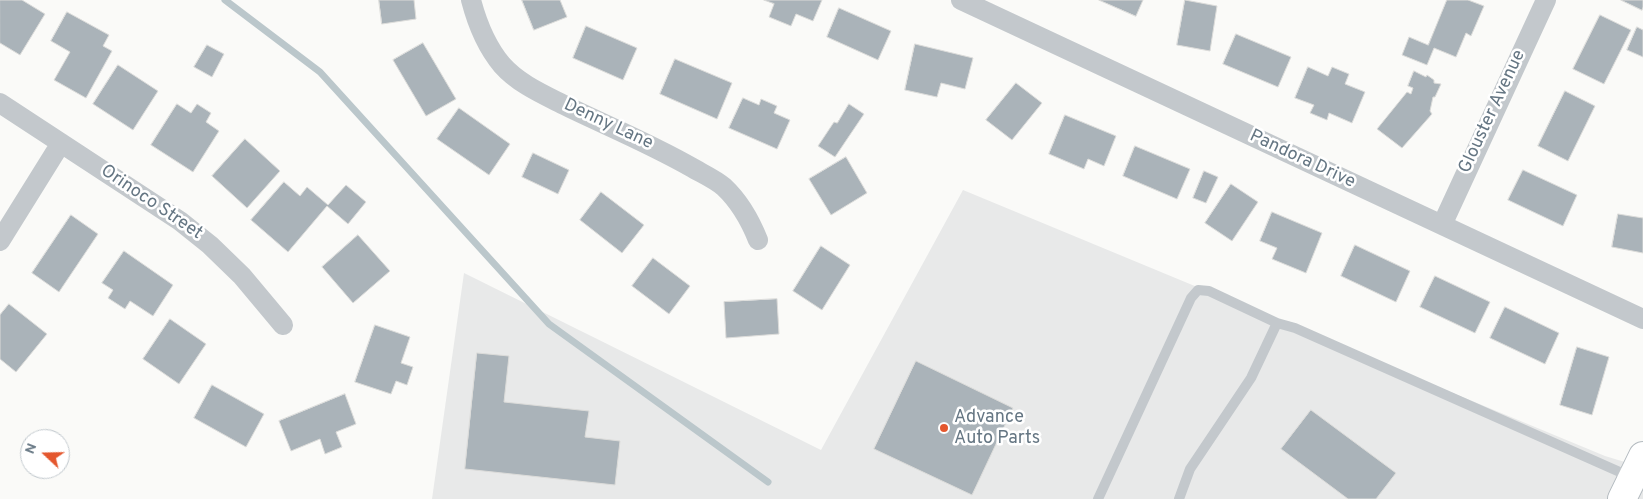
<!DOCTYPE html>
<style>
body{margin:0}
#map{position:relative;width:1643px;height:499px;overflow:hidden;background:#fafaf8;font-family:Overpass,sans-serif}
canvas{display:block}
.north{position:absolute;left:20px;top:429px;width:50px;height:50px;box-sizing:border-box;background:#fff;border:1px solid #c1c8cd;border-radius:50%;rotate:291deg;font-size:14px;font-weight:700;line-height:20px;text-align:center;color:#657683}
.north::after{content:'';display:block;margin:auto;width:18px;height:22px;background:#e4572e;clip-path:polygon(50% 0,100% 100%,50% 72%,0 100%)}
</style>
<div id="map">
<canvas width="1643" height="499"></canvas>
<div class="north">N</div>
</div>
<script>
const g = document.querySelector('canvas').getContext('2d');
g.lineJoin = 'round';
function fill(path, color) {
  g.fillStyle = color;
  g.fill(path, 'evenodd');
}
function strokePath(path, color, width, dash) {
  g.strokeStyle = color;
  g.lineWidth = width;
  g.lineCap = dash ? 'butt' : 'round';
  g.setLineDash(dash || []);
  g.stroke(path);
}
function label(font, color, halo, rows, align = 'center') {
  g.font = font + ' Overpass,sans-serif';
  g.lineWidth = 5;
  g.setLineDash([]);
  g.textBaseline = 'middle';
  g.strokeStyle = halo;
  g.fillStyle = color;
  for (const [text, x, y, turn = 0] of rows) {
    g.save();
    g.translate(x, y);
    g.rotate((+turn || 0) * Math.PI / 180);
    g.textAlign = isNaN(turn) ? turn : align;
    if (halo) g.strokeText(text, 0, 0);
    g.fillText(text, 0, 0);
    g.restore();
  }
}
fill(new Path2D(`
 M963,190L1605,456L1638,466L1643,456V499H432L464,273L821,450Z`), '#e8e9e9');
strokePath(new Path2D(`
 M225,0L320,72L549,324L768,482`), '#bbc7cb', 7);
const building = new Path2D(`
 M0,0H22L45,14L20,55L0,43Z
 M379,0H414L416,19L382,24Z
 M522,0H560L567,17L534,30Z
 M764,0H822L813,21L796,14L791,26L769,17L774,4Z
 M1099,0H1143L1136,16Z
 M1185,0L1217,6L1210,51L1177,45Z
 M1447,0H1468L1484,6L1471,36L1466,33L1456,57L1434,48L1427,65L1402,55L1409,37L1428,45Z
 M1621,0H1643V7L1642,10Z
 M839,8L891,31L878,60L827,37Z
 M67,12L109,35L103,46L112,51L86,98L54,80L70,52L51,41Z
 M1600,15L1631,30L1604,84L1573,69Z
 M586,26L637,48L623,80L573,58Z
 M1637,27L1643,30V57L1627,50Z
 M1236,34L1291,57L1278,87L1223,64Z
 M423,43L456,99L426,116L393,60Z
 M915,44L973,58L965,89L941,83L937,97L905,90Z
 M207,45L224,54L212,77L194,67Z
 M675,59L732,83L717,119L660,94Z
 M118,65L158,91L133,130L93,104Z
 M1308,67L1328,76L1332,67L1349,74L1345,84L1365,92L1352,123L1329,113L1327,120L1310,113L1314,105L1295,98Z
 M1414,71L1426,77L1427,75L1434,80V83L1441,84L1435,97H1433L1430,111L1432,114L1402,148L1377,129L1407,92L1411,94L1413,88L1408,86Z
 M1016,83L1042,103L1012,140L986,120Z
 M1565,91L1595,106L1568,161L1538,146Z
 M743,98L759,105L761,99L777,106L774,113L790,120L777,149L729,128Z
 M177,104L191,113L197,104L211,113L206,122L219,131L193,172L151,145Z
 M849,104L864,114L835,157L818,146L834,122L837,123Z
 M459,108L510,144L489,175L437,139Z
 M1065,115L1116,136L1104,166L1088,159L1084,169L1049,154Z
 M245,139L280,171L247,208L212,176Z
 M1135,146L1190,169L1177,199L1123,176Z
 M533,153L569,170L558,194L522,177Z
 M846,157L867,193L831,215L809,179Z
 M1523,170L1577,195L1563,226L1508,200Z
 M1204,171L1218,177L1206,203L1193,198Z
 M284,182L300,196L307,187L328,205L346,185L366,202L348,224L327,206L288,252L251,220Z
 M1231,184L1258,202L1232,241L1205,223Z
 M601,192L644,225L622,253L580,220Z
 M1272,212L1322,233L1306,273L1272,259L1277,248L1260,241Z
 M1618,214L1643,218V253L1612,247Z
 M71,215L98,234L59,292L32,273Z
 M358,235L390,271L353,303L322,267Z
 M1355,245L1410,271L1396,302L1341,276Z
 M821,246L850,265L822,310L793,291Z
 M124,251L173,285L153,316L130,301L125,309L108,298L113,290L102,283Z
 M653,258L690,286L669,314L632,286Z
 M1435,276L1490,302L1475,333L1420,307Z
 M777,299L779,334L726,338L724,302Z
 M9,304L47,334L16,372L0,359V315Z
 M1505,307L1559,333L1545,364L1490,338Z
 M170,319L206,344L179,384L143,359Z
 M375,325L410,337L401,363L413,367L407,385L396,381L391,394L355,382Z
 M1577,347L1609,357L1592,415L1560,405Z
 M477,353L509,356L504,402L589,411L585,437L620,441L615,485L465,469Z
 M916,361L1013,408L972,495L874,449Z
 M212,385L264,414L246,447L194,418Z
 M345,394L356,424L336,432L342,447L325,454L320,439L291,451L279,421Z
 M1311,410L1396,473L1376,499H1348L1281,449Z`);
fill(building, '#aab3b9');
strokePath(building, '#dcdcda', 1);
const secondary = new Path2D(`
 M1622,499L1643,456`);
strokePath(secondary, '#b3babf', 30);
strokePath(new Path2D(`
 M1277,323L1295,328L1631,477
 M1098,499L1191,298L1198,290L1209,291L1277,323L1251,378L1190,469L1179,499`), '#c3c8cc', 10);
strokePath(new Path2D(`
 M471,0C477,23 486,46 502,65C518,83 540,93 562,104C605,125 649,143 691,167C701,173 715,179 724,187C740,202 750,220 758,240
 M961,0L1643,319
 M0,103L180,221L210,245L242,276L283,325
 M1442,225L1546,0
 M0,241L61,143`), '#c3c8cc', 20);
strokePath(secondary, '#fff', 28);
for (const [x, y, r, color] of [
 [944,428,5,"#e4572e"]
]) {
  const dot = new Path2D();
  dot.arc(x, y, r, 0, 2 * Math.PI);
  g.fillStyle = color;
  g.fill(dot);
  strokePath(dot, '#fff', 2);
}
label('18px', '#657683', '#fff', [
 ["Glouster Avenue",1493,112,-65],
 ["Denny Lane",608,125,25],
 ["Pandora Drive",1302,160,25],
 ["Orinoco Street",151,203,34]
]);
label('18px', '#657683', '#fff', [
 ["Advance",954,418],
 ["Auto Parts",954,439]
], 'left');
</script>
